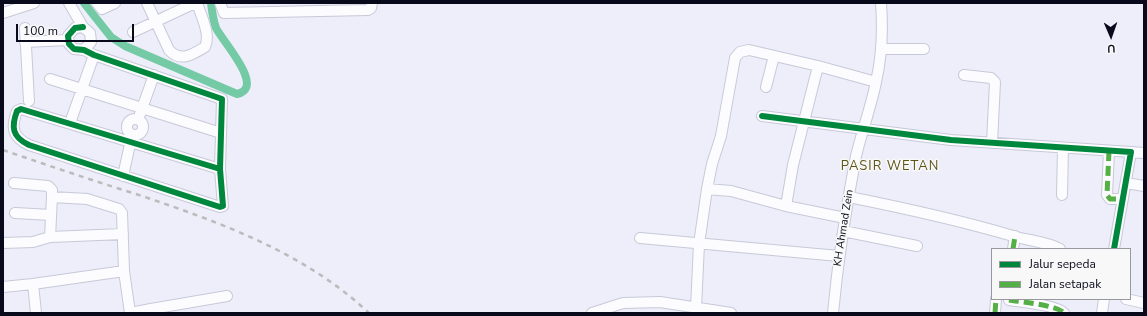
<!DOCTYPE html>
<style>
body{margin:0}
#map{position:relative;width:1147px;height:316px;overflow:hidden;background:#edeef9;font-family:"Nunito Sans",sans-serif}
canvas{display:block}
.frame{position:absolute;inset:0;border:4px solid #08091a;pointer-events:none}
.legend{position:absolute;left:991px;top:248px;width:140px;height:52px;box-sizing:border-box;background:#f8f8f8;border:1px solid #98989f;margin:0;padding:5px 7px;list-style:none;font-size:12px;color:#08091a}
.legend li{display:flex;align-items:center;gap:8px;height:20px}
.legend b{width:20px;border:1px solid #98989f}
.north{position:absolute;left:1091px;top:16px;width:40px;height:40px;-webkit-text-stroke:3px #f8f8f8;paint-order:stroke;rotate:178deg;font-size:11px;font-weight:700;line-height:16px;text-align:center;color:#08091a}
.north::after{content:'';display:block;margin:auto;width:14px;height:18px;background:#08091a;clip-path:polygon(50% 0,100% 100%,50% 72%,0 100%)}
.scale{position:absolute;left:16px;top:24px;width:118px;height:18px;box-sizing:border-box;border:2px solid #08091a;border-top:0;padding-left:5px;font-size:12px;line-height:14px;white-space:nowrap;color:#08091a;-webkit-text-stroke:3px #f8f8f8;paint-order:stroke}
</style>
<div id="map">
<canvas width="1147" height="316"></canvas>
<div class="frame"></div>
<ul class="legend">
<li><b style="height:5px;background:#00873e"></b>Jalur sepeda</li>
<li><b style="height:5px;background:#54b045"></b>Jalan setapak</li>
</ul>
<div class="north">U</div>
<div class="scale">100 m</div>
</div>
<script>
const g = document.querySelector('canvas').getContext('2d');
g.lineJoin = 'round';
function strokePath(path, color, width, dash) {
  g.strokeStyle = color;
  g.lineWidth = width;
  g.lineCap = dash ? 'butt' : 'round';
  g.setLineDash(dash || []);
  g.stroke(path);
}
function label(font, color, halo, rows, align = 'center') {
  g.font = font + ' "Nunito Sans",sans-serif';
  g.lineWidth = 3;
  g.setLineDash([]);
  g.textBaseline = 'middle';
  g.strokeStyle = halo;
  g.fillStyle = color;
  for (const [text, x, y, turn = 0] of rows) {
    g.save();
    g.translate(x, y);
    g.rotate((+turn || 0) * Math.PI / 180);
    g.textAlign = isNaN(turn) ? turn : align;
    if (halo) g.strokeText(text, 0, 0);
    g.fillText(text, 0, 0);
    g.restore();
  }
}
strokePath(new Path2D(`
 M84,3L111,37L125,46L237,94C266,88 223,42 216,28C213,20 212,11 211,3`), '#75caa6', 8);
const minor = new Path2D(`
 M69,3L83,27L90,33L91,42L84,50
 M97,3L102,9L115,3
 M147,3L169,50C181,63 193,54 205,47C211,34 201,16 197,3
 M220,3L224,13L368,10L371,8L372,3
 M3,13L34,3
 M83,27L75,28L68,36L69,44L74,49L84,50L94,55L222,99L220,169L223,206L220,207L29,145C12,137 11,127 17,111L21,109L220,169
 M25,28L29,101
 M133,32L195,3
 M25,42L68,40
 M882,49H924
 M964,75L991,78L995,82L992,143
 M50,79L221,133
 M766,87L774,56
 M140,114L154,75
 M762,116L951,140L1131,152L1114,249
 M127 127a8 8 0 1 1 16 0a8 8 0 1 1-16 0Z
 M70,123L94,55
 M1109,151L1107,195L1110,199H1123
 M1131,152L1144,153
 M123,176L132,135
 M14,183L48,186L52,190V197
 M1126,183L1144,186
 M707,189L731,191L786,206L845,218
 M1062,195L1063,148
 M849,197C904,208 959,220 1013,236C1029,241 1045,241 1060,249
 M786,206L793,165L818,66
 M15,213L51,215
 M843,231L917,246
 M50,237L123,234
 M640,238L839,256
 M3,243L33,242L50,237L52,197L87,199L119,209L122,213L124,271L130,313
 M1013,249L1015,236
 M3,287L33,284
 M1126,299L1144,303
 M1009,300C1021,302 1057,305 1064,313
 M696,308L699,244L707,189L712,164L721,136L735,58L740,52L749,50L818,66L876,82
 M151,309L227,296
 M36,313L33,284L124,271
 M130,313L151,309V313
 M592,313L623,303L660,302L731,313
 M833,313C838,260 846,208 856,156C862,131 871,107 876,82C882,56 883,30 881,3
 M995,313L996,299
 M1102,313L1104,299`);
strokePath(minor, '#c7c9d8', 12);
strokePath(minor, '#fcfcfe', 10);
strokePath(new Path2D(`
 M3,150C47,165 91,180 136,194C219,222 304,252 369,313`), '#bbbbbe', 2.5, [5, 5]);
strokePath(new Path2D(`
 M1109,151L1107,195L1110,199H1123
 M1013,249L1015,236
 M1009,300C1021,302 1057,305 1064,313
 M995,313L996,299`), '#54b045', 5, [10, 5]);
strokePath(new Path2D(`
 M83,27L75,28L68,36L69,44L74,49L84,50L94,55L222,99L220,169L223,206L220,207L29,145C12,137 11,127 17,111L21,109L220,169
 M762,116L951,140L1131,152L1114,249`), '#00873e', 6);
label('11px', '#08091a', '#f8f8f8', [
 ["KH Ahmad Zein",844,228,-81]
]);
g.letterSpacing = '1px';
label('13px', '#5d5316', '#f8f8f8', [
 ["PASIR WETAN",890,167]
]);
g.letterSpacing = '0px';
</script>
